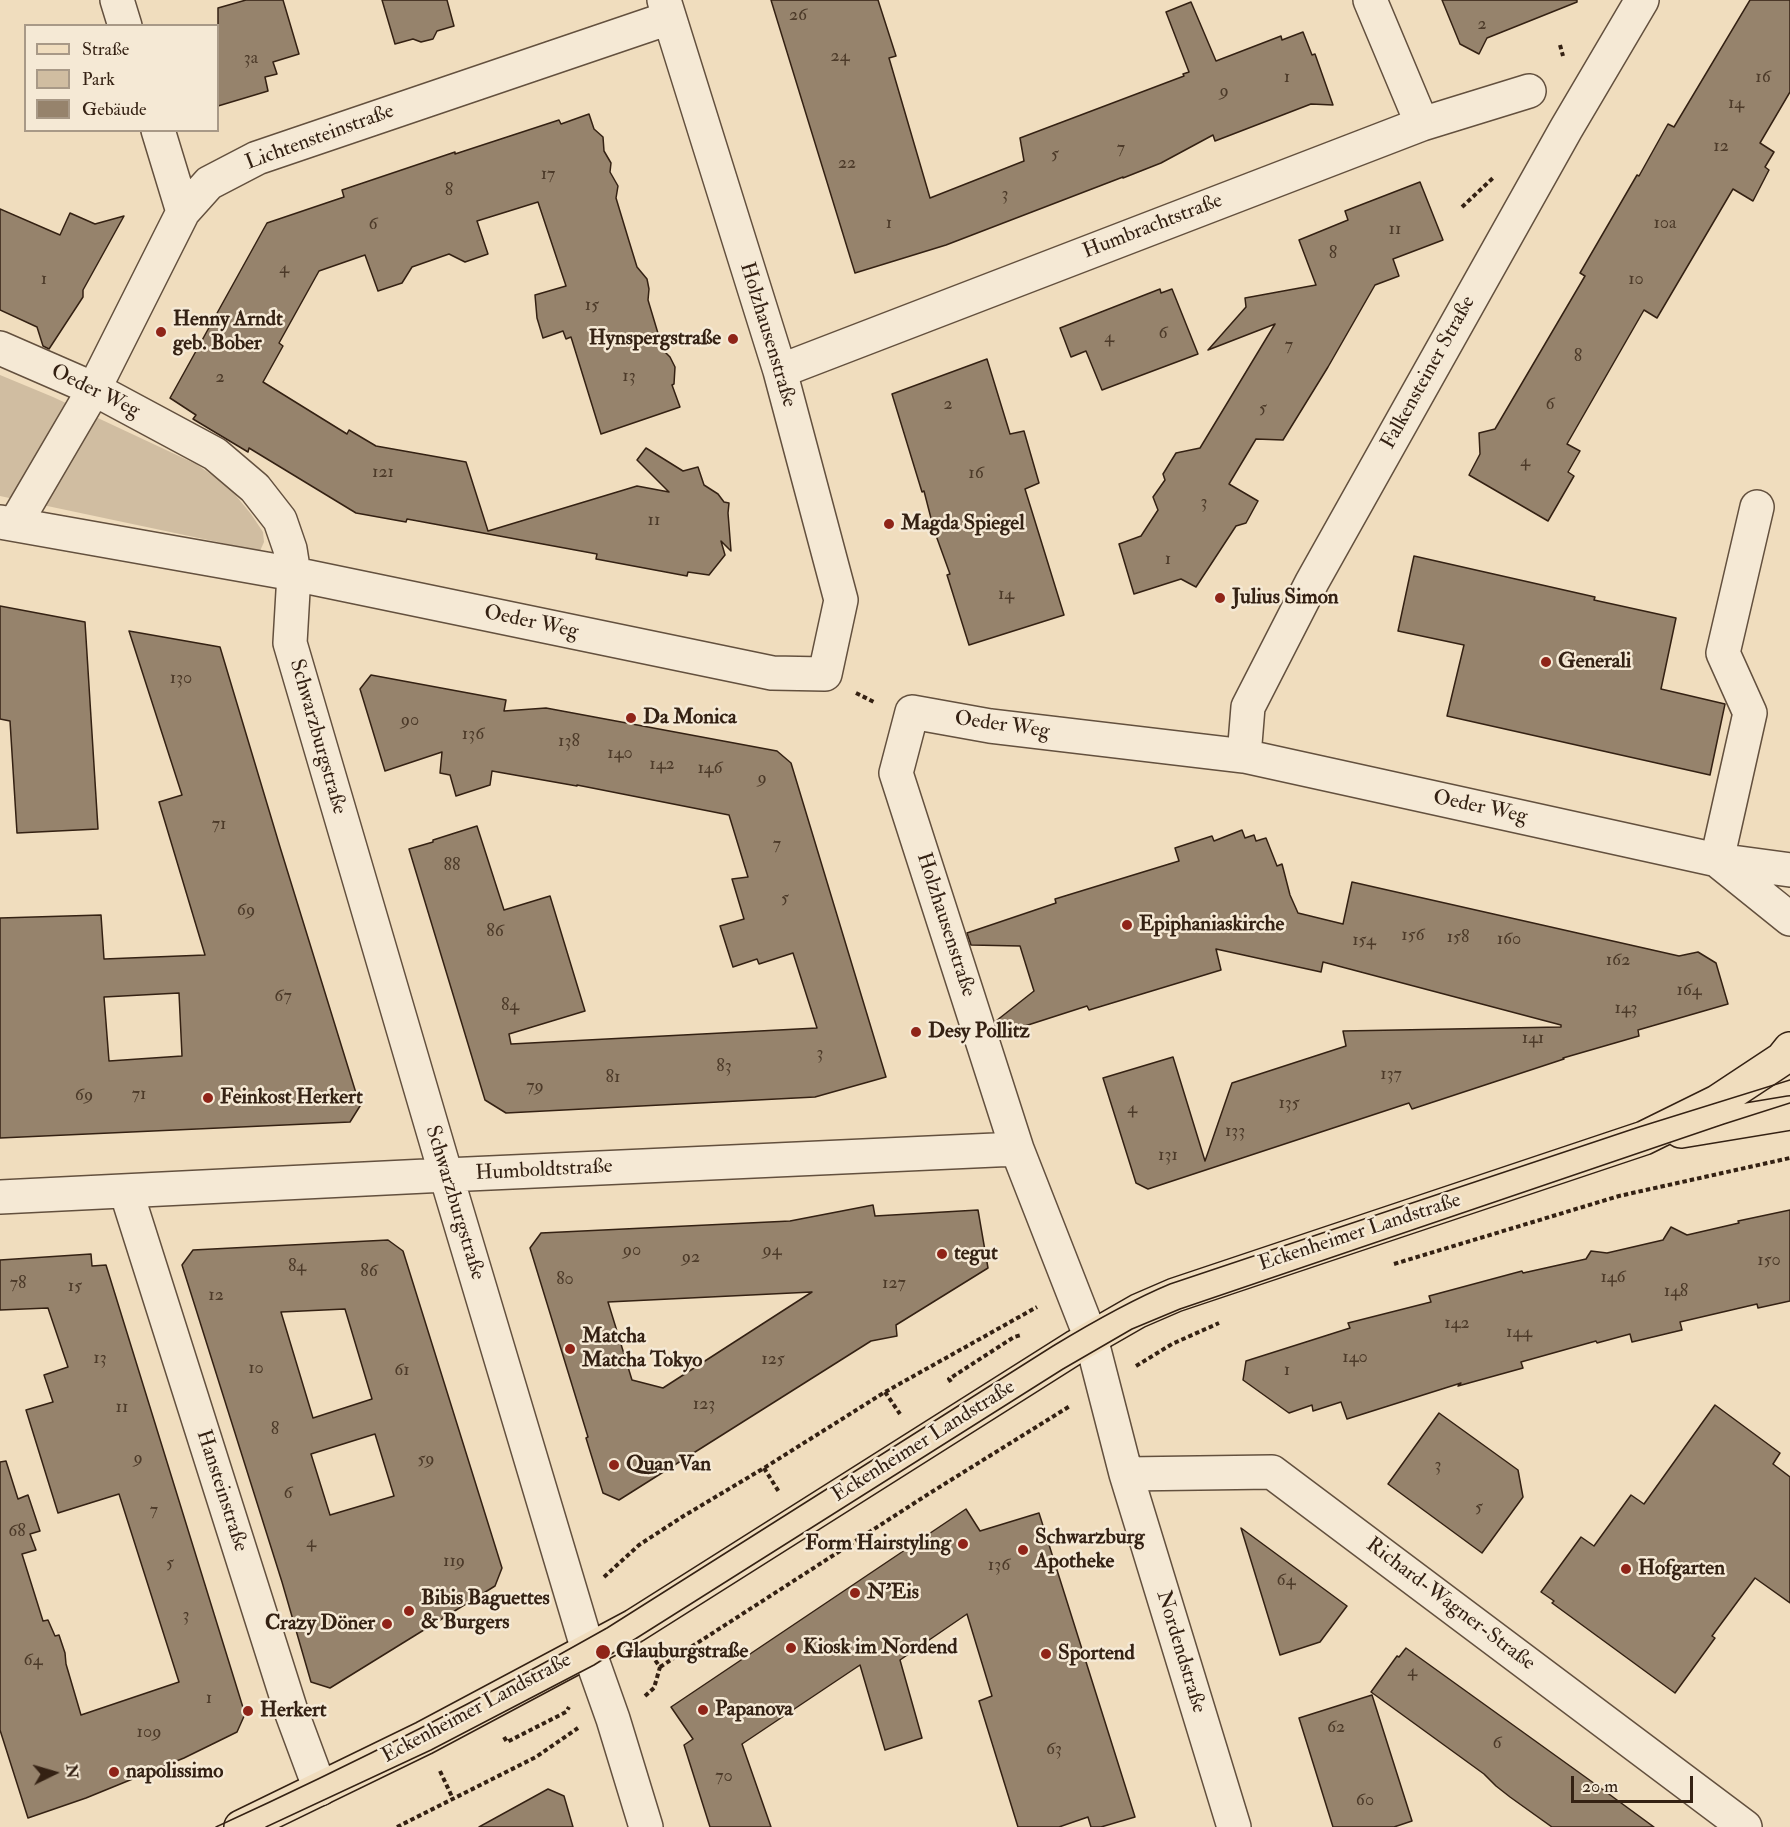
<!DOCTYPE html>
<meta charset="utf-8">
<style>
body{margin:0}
#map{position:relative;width:1790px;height:1827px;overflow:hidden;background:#f0ddbe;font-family:"IM FELL Double Pica",serif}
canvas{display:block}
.legend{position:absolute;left:24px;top:24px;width:195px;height:108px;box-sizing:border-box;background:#f5e9d5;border:2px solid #a89987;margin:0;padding:8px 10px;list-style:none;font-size:18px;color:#342113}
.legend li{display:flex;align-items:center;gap:12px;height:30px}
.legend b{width:30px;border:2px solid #a89987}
.north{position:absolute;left:24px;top:1743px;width:60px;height:60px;-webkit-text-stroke:4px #f5e9d5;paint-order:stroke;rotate:85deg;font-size:16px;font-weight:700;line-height:24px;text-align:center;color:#342113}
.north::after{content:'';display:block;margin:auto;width:21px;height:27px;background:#342113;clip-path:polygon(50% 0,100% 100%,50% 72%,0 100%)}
.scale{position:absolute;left:1571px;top:1776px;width:122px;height:27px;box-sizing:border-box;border:3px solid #342113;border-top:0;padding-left:8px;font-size:18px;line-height:21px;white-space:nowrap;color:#342113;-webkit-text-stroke:4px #f5e9d5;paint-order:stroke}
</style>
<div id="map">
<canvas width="1790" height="1827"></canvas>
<ul class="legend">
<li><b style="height:8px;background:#f0ddbe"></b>Straße</li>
<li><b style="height:16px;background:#d0bda1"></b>Park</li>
<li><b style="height:16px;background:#96836c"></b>Gebäude</li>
</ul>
<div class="north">N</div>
<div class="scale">20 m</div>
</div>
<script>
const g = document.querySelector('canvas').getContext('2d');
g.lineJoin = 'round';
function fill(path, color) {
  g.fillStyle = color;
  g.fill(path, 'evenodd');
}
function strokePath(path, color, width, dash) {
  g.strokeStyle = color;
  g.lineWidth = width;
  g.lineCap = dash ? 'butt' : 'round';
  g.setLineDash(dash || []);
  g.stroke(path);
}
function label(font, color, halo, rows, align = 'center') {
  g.font = font + ' "IM FELL Double Pica",serif';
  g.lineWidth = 5;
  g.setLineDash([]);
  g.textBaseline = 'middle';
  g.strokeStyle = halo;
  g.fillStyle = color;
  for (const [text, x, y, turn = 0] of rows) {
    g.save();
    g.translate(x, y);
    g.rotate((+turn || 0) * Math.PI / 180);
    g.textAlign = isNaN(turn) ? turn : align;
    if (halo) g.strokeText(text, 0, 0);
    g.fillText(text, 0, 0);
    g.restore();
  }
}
fill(new Path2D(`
 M0,375L53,397L196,464L228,486L251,514L263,532L264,542L260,551L0,496Z`), '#d0bda1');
const building = new Path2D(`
 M246,0H283L299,54L273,62L277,74L265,77L268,91L218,106V8Z
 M382,0H447L454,26L437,31L433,39L421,42L413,39L395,44Z
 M771,0H878L896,56L889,58L930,198L1024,161L1020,138L1184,76L1183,74L1189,72L1166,12L1191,2L1216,61L1281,36L1282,40L1303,32L1312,55L1315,54L1333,105L1311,104L1215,141L1213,135L1161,163L1123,178V177L946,245L855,273Z
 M1442,0H1577V2L1487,38L1479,54L1460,44Z
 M1750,0H1790V92L1760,143L1774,152L1765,167L1769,170L1753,201L1733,189L1657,318L1644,310L1567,444L1580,451L1568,472L1574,476L1548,521L1469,475L1480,454L1479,433L1495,429L1585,276L1580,273L1637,175L1639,176L1668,124L1674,127Z
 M589,114L594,129L603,137L604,151L611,163L610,172L618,186L616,198L629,241L637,267L647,279L649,289L648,300L663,350L670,357L675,367L674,384L672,385L680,407L601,434L571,337L566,339L563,331L543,338L537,318L535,295L566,286L538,202L477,221L488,254L465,262L449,254L412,267L402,283L378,291L365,255L319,271L279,343L283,346L263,382L347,434L349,430L376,446L466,462L488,531L637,486L669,492L637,460L646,448L683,471L698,467L704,485L718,494L724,502L729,503L728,513L731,551L721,541L725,555L709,575L688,572L687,576L596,559L597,554L407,519L406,522L356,513L249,448L248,452L193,419L196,415L170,398L267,223L344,197L342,190L455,152V154L559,120L561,124Z
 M1420,182L1443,240L1393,259L1399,276L1375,285L1328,367L1283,440L1256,439L1229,484L1258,501L1246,523L1236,526L1196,587L1181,579L1134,594L1119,544L1141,536L1158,510L1153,497L1165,480L1163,474L1176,453L1200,448L1275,324L1208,350L1246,307L1245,298L1316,285L1299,240L1348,220L1345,211Z
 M0,209L60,235L70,213L95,224L124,216L83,290V297L49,349L43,346L37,327L0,310Z
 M1160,289L1161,293L1172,289L1198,354L1102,390L1086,351L1071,357L1060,328Z
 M987,359L1010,434L1024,431L1039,483L1025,489L1064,615L969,645L947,575L950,574L934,530L924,491L922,492L892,394Z
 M1414,556L1595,597L1594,600L1676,618L1661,689L1725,704L1710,775L1447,716L1464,645L1398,631Z
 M0,606L85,622L98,829L17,833L10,721L0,719Z
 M129,631L220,647L280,847L360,1106L350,1122L0,1138V918L101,915L104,959L205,955L159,802L182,795ZM179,993L182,1056L109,1061L104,997Z
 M371,675L506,700L504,711L546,708L777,751L791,763L886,1077L815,1097L506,1113L485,1100L409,849L433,842V840L477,826L504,910L550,896L585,1011L509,1034L511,1044L817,1028L793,953L759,964L757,959L733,967L720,926L744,919L732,879L748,877L729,815L577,785V786L492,771L490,785L456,796L450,775L440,773L442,752L385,771L360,689Z
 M1242,830L1245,838L1254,835L1256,841L1266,838L1277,866L1282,864L1290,895L1298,913L1343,924L1352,882L1679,956L1698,952L1716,963L1728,1004L1638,1030L1639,1036L1563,1058L1564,1059L1412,1109L1409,1103L1148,1189L1136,1183L1103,1078L1173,1057L1205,1161L1232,1083L1346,1046L1343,1031L1561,1027V1025L1323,962L1321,972L1216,949L1221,970L1089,1010L1087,1006L1000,1034L996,1021L1034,991L1020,946L971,945L967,933L1056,903L1055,899L1179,861L1175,848L1212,836L1214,841Z
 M873,1205L875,1216L978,1210L988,1268L896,1325L897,1336L871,1341L619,1500L603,1493L586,1438L588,1437L530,1248L541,1233L790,1221ZM812,1292L663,1388L632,1380L608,1302Z
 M1790,1210V1301L1758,1308L1757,1304L1680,1322L1682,1330L1632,1342L1630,1334L1597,1343L1596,1341L1521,1362L1523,1368L1458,1386L1461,1383L1347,1419L1341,1402L1313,1411L1312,1405L1289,1413L1243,1380L1246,1361L1350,1328L1348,1323L1431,1302L1429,1296L1522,1271L1523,1273L1586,1259L1591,1251L1607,1253L1663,1240L1671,1227L1687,1235L1739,1223L1738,1221Z
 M388,1240L403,1251L502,1568L495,1586L330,1688L311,1682L282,1582L182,1265L193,1250ZM345,1309L372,1399L313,1418L281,1312ZM375,1434L394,1496L330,1515L311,1454Z
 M91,1254L92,1266L106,1265L245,1714L237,1732L184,1758L86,1798L28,1818L0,1730V1462L6,1461L18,1499L28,1495L40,1531L30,1534L36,1550L22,1554L43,1621L48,1620L55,1636L59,1635L65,1653L66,1664L81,1715L179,1682L119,1494L58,1513L26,1410L53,1402L44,1375L68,1367L48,1308L0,1310V1260Z
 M1715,1405L1780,1453L1773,1464L1790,1477V1603L1755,1578L1712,1636L1715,1638L1675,1693L1552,1603L1554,1601L1541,1592L1581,1537L1594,1546L1631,1495L1644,1504Z
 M1439,1413L1518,1470L1523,1497L1482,1553L1388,1484Z
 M966,1509L980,1531L1039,1513L1135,1817L1101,1827H1091L1088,1817L1059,1827H1018L979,1701L992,1696L967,1614L900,1660L922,1738L885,1750L860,1665L742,1744L771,1827H710L684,1745L693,1739L671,1707Z
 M1241,1528L1347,1606L1320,1642L1280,1655Z
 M1406,1648L1602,1789L1654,1827H1552L1510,1797L1496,1786L1484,1774L1371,1692L1397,1656L1399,1657Z
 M1372,1695L1412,1821L1394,1827H1333L1299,1718Z
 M548,1789L564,1796L573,1827H479Z`);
fill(building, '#96836c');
strokePath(building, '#342113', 1.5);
const minor = new Path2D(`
 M117,0L125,26
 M1370,0L1422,124
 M158,130L183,212
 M0,348L94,389L215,454L255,488L280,520L290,549L294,574L290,643L446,1175L585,1640L613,1719L646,1827
 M780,371L1422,124L1529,91
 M0,522L294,574L772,673L825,674L841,600L780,371L664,0
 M15,524L94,389L183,212L209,183L257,158L669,18
 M1244,756L1248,707L1312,582L1566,129L1642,0
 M1717,860L1750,713L1723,653L1757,507
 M1718,861L1790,919
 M126,1191L291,1711L320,1789
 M0,1197L446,1175L1017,1149
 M1126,1474L1272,1472L1745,1827
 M1234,1827L1126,1474L1091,1338L1017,1149L896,773L912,712L990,726L1244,756L1717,860L1790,870`);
const major = new Path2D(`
 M1681,1131L1790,1113
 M241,1827L424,1738L634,1626L1077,1346L1138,1311L1175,1295L1644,1138L1717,1102L1782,1059L1790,1049`);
strokePath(minor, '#63503e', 36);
strokePath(major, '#342113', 36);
strokePath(new Path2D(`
 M1560,45L1563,56
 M1462,207L1494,177
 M856,693L876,703
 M1394,1264L1619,1196L1790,1158
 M1136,1366L1172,1344L1219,1323
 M951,1382L949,1379L1014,1337L1021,1335
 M885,1392L900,1414
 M764,1468L779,1492
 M604,1577L639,1545L682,1517L764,1468L885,1392L1037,1307
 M660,1667L930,1493L1070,1406
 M645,1696L654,1688L660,1667L653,1657
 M504,1737L507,1742L566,1712L569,1707
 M440,1771L453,1799
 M397,1827L536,1757L578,1728`), '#342113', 4, [4.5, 3]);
strokePath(minor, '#f5e9d5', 33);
strokePath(major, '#f0ddbe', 33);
strokePath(new Path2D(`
 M216,1827C349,1766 480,1700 607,1628L1053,1346C1091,1323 1129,1301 1170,1284L1639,1127L1790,1080
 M266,1827L431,1750L594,1665L1063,1369L1132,1329L1180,1309L1724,1124L1790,1103`), '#342113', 1.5);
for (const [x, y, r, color] of [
 [161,332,6,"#8f2418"],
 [733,339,6,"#8f2418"],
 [889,524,6,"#8f2418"],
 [1220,598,6,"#8f2418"],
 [1546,662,6,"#8f2418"],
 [631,718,6,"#8f2418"],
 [1127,925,6,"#8f2418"],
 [916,1032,6,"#8f2418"],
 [208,1098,6,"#8f2418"],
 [942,1254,6,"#8f2418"],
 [570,1349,6,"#8f2418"],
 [614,1465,6,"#8f2418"],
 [963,1544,6,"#8f2418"],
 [1023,1550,6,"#8f2418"],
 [1626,1569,6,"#8f2418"],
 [855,1593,6,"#8f2418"],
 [409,1611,6,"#8f2418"],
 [387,1624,6,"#8f2418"],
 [791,1648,6,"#8f2418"],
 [603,1652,8,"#8f2418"],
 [1046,1654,6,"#8f2418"],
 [703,1710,6,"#8f2418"],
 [248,1711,6,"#8f2418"],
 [114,1772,6,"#8f2418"]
]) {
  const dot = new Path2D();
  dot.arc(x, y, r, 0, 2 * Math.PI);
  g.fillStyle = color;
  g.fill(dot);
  strokePath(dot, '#f5e9d5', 2);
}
label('18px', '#4c3a29', null, [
 ["26",798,16],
 ["2",1482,25],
 ["24",840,57],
 ["3a",251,59],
 ["1",1287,78],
 ["16",1763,78],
 ["9",1224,92],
 ["14",1736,104],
 ["12",1721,147],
 ["7",1121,149],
 ["5",1055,155],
 ["22",847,164],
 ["17",548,175],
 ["8",449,191],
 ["3",1005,195],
 ["1",889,224],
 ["10a",1665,224],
 ["6",373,225],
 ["11",1395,230],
 ["8",1333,254],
 ["4",284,269],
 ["1",44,280],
 ["10",1636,280],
 ["15",592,306],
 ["6",1163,334],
 ["4",1109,338],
 ["7",1289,346],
 ["8",1578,357],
 ["13",629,377],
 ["2",220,378],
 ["2",948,405],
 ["6",1550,405],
 ["5",1263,409],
 ["4",1525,462],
 ["121",383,473],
 ["16",976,474],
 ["3",1204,503],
 ["11",654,521],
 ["1",1168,560],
 ["14",1006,595],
 ["130",181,679],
 ["90",410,721],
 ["136",473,735],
 ["138",569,742],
 ["140",620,754],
 ["142",662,765],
 ["146",710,769],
 ["9",762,779],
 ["71",219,825],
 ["7",777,845],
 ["88",452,866],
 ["5",785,899],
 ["69",246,911],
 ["86",495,932],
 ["156",1413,936],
 ["158",1458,938],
 ["160",1509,940],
 ["154",1364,941],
 ["162",1618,961],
 ["164",1689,991],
 ["67",283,997],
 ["84",510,1006],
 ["143",1626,1009],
 ["141",1533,1039],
 ["3",820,1054],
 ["83",724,1067],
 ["137",1391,1075],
 ["81",613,1078],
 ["79",535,1087],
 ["71",139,1095],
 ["69",84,1096],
 ["135",1289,1104],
 ["4",1132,1109],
 ["133",1235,1132],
 ["131",1168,1156],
 ["90",632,1251],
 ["94",772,1251],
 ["92",691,1258],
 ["150",1769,1261],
 ["84",297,1267],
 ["86",369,1272],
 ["146",1613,1278],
 ["80",565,1280],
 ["78",18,1284],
 ["127",894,1284],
 ["15",75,1287],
 ["148",1676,1292],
 ["12",216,1296],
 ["142",1457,1324],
 ["144",1519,1333],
 ["140",1355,1358],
 ["13",100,1359],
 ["125",773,1360],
 ["10",256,1369],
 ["61",402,1371],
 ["1",1287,1371],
 ["123",704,1405],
 ["11",122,1408],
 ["8",275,1430],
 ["9",138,1459],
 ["59",426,1460],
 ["3",1438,1466],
 ["6",288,1494],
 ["5",1479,1508],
 ["7",154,1511],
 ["68",17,1532],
 ["4",311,1543],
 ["119",454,1562],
 ["5",170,1564],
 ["136",999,1566],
 ["64",1286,1581],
 ["3",186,1616],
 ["64",33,1661],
 ["4",1412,1672],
 ["1",209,1699],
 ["62",1336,1728],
 ["109",149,1733],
 ["6",1497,1744],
 ["63",1054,1750],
 ["70",724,1777],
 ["60",1365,1801]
]);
label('21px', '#342113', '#f5e9d5', [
 ["Lichtensteinstraße",320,138,-20],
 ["Humbrachtstraße",1153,227,-21],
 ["Holzhausenstraße",767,335,73],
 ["Falkensteiner Straße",1429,373,-61],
 ["Oeder Weg",95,392,26],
 ["Oeder Weg",531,623,12],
 ["Oeder Weg",1002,726,8],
 ["Schwarzburgstraße",317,737,74],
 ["Oeder Weg",1480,808,12],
 ["Holzhausenstraße",945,925,72],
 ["Humboldtstraße",544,1171,-3],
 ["Schwarzburgstraße",454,1203,73],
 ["Eckenheimer Landstraße",1360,1233,-18],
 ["Eckenheimer Landstraße",924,1442,-32],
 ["Hansteinstraße",221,1491,72],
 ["Richard-Wagner-Straße",1450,1605,37],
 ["Nordendstraße",1180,1652,73],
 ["Eckenheimer Landstraße",477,1709,-28]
]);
label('bold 21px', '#342113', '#f5e9d5', [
 ["Henny Arndt",173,320],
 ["geb. Bober",173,344],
 ["Hynspergstraße",721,339,"right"],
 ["Magda Spiegel",901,524],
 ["Julius Simon",1232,598],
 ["Generali",1558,662],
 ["Da Monica",643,718],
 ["Epiphaniaskirche",1139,925],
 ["Desy Pollitz",928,1032],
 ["Feinkost Herkert",220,1098],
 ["tegut",954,1254],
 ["Matcha",582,1337],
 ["Matcha Tokyo",582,1361],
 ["Quan Van",626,1465],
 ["Schwarzburg",1035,1538],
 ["Apotheke",1035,1562],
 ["Form Hairstyling",951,1544,"right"],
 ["Hofgarten",1638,1569],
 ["N'Eis",867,1593],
 ["Bibis Baguettes",421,1599],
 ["& Burgers",421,1623],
 ["Crazy Döner",375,1624,"right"],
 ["Kiosk im Nordend",803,1648],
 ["Glauburgstraße",616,1652],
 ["Sportend",1058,1654],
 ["Papanova",715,1710],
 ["Herkert",260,1711],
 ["napolissimo",126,1772]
], 'left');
</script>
